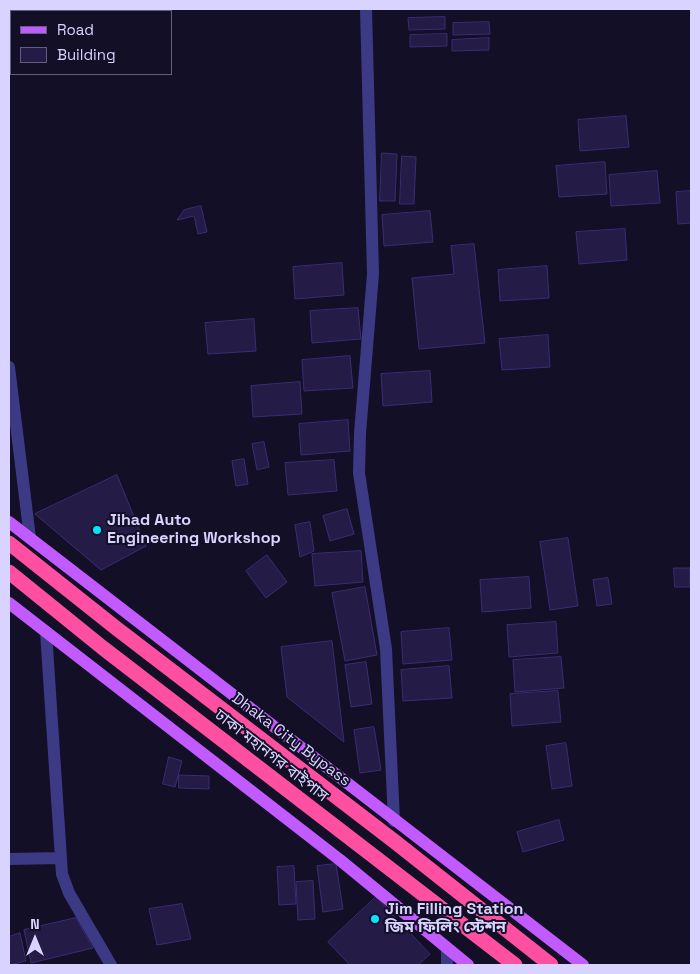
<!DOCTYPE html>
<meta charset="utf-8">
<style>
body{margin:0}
#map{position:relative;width:700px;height:974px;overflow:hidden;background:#130f26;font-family:"Space Grotesk",sans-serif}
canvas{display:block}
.frame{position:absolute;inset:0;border:10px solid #d9d4ff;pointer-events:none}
.legend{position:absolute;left:10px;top:10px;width:162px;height:65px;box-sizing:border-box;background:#130f26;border:1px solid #625e7d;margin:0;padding:6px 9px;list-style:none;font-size:15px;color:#d9d4ff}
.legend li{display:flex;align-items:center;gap:10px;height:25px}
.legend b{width:25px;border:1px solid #625e7d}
.north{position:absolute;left:10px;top:914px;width:50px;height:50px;-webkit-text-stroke:4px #130f26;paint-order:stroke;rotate:0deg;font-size:14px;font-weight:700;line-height:20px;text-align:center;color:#d9d4ff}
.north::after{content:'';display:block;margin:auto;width:18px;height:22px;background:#d9d4ff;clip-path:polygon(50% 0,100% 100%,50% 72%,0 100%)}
</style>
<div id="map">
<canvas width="700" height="974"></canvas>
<div class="frame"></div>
<ul class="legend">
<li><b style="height:6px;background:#c25bff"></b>Road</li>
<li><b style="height:14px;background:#241b47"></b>Building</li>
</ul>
<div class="north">N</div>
</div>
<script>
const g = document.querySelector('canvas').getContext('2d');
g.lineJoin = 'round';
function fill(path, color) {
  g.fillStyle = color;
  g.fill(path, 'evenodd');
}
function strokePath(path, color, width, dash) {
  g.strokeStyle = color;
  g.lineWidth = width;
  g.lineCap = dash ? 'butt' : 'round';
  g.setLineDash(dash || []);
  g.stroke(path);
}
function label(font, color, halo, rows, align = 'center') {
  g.font = font + ' "Space Grotesk","Noto Sans Bengali",sans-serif';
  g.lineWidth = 4;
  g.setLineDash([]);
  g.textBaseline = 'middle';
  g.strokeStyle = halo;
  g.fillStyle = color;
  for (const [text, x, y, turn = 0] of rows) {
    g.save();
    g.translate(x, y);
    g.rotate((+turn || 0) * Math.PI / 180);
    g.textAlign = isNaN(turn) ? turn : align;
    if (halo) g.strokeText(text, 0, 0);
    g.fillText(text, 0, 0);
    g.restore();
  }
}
const building = new Path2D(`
 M445,17V29L409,30L408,18Z
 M489,22L490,34L453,35V23Z
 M447,34V46L410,47V35Z
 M489,38V50L452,51V40Z
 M626,116L629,147L580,151L578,120Z
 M382,153L397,154L395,201H380Z
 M402,156L416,157L414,204H400Z
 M605,162L607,194L559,197L556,166Z
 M657,171L660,203L611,206L609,175Z
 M691,191V223L678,224L676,192Z
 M201,206L207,232L198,234L194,216L177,220L184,210Z
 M430,211L433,242L384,246L382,215Z
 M625,229L627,260L579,264L576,232Z
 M474,244L485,343L419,349L412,278L454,274L451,246Z
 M342,263L344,295L295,299L293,267Z
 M547,266L549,298L500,301L498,270Z
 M358,308L361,339L312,343L310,311Z
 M254,319L256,351L208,354L205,323Z
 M548,335L550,367L502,370L499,339Z
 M350,356L353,388L304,391L302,360Z
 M430,371L432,402L383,406L381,374Z
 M300,382L302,414L253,417L251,386Z
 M348,420L350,451L301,455L299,424Z
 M264,442L269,467L257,470L252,444Z
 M244,459L248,484L236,486L232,461Z
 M334,460L337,491L288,495L285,463Z
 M117,475L146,546L101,570L35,514Z
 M347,509L354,534L330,541L323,516Z
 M310,522L314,551L300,557L295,525Z
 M568,538L578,606L550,610L540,542Z
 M361,551L363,582L315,586L312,554Z
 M267,555L287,582L266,598L246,571Z
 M674,568H690V587H675Z
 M529,577L531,608L482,612L480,580Z
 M608,578L612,604L597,606L593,580Z
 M365,587L377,655L345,661L332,593Z
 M556,622L558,653L509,657L507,625Z
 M449,628L452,660L403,664L401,632Z
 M332,641L344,742L287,697L281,647Z
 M561,657L564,688L515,692L513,660Z
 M366,662L372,704L351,707L345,665Z
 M449,666L452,698L403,701L401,670Z
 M558,691L561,722L512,726L510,694Z
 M374,727L381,770L360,773L354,730Z
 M566,743L572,786L552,789L546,746Z
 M169,757L182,761L175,787L163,784Z
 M179,775L209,776V789L179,788Z
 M559,820L564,840L523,852L517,832Z
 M336,864L343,909L323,912L317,866Z
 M294,866L296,904L279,905L277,867Z
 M313,881L315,919L298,920L296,882Z
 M376,897L430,954L418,965H350L328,942Z
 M182,904L191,939L157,945L149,909Z
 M76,918L93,948L31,963L24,930Z
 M20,933L26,961L9,965V937Z`);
fill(building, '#241b47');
strokePath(building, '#3b2d73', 1);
strokePath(new Path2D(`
 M366,9L373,274L360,433L359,473L386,649L394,821
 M43,11L51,9
 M9,20L11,19
 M9,367L30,538
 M46,632L62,874L69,893L111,965
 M9,859L61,858
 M447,948V965`), '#3d3a85', 12);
strokePath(new Path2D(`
 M9,522L583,965
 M9,603L340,860L468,965`), '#c25bff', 12);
strokePath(new Path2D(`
 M9,543L116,628L394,841L551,965
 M9,572L103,648L515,965`), '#ff4fa3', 15);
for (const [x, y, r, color] of [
 [97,530,5,"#00e5ff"],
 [375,919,5,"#00e5ff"]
]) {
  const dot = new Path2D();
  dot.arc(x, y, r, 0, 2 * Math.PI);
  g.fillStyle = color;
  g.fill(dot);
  strokePath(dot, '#130f26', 2);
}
label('bold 16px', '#d9d4ff', '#130f26', [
 ["Jihad Auto",107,521],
 ["Engineering Workshop",107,539],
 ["Jim Filling Station",385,910],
 ["জিম ফিলিং স্টেশন",385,928]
], 'left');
label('16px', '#d9d4ff', '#130f26', [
 ["Dhaka City Bypass",291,740,37],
 ["ঢাকা মহানগর বাইপাস",271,756,38]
]);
</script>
